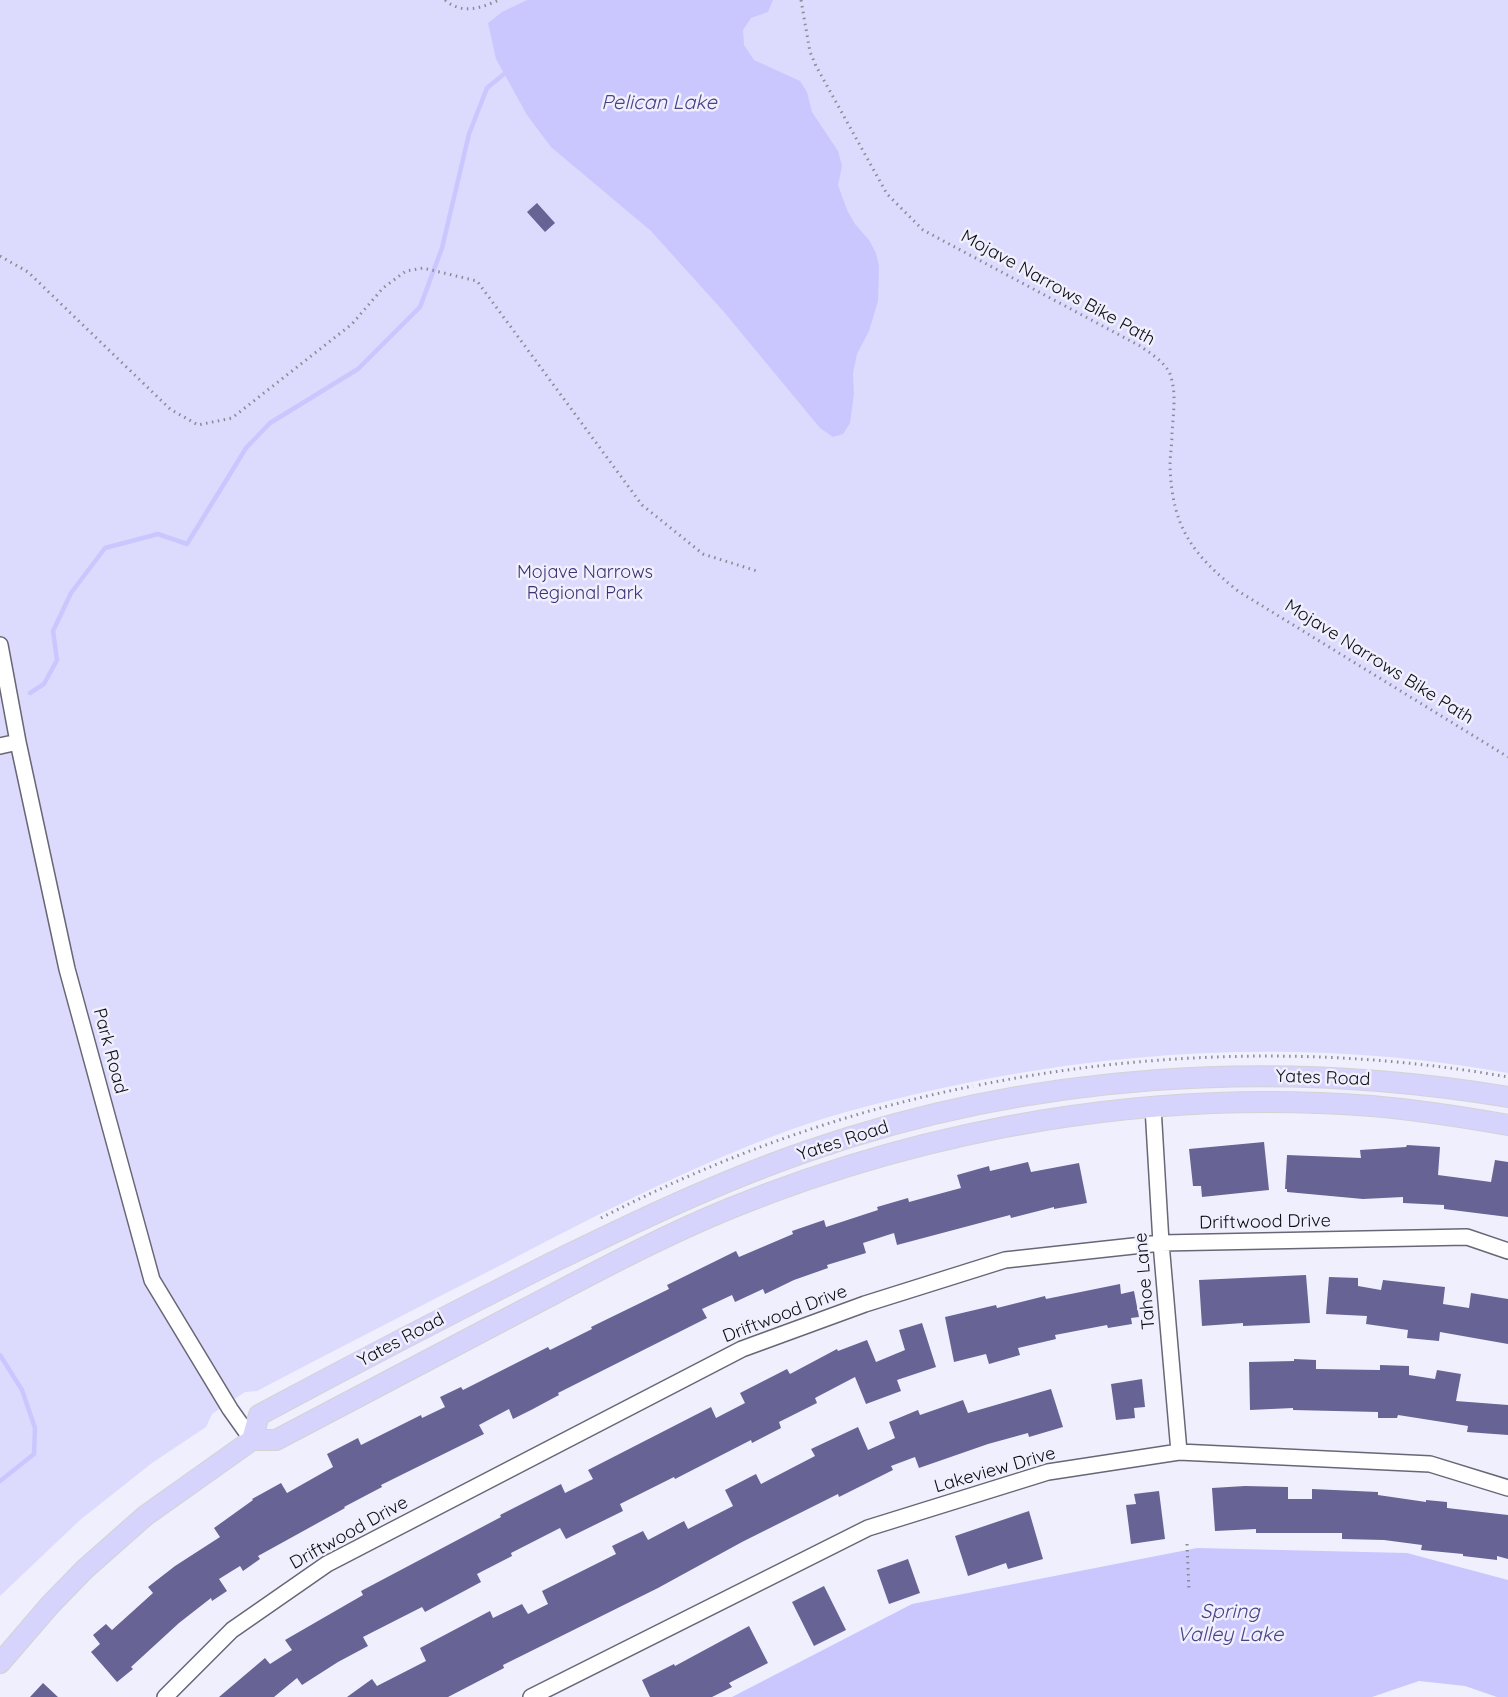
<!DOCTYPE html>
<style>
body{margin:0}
canvas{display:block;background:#efeffd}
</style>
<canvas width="1508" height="1697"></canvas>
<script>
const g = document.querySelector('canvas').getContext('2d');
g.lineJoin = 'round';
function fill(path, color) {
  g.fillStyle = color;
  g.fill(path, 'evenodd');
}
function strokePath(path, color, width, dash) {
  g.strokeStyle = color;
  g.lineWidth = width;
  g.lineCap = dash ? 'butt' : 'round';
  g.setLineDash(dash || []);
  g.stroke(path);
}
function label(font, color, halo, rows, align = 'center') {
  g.font = font + ' Quicksand,sans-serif';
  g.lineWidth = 5;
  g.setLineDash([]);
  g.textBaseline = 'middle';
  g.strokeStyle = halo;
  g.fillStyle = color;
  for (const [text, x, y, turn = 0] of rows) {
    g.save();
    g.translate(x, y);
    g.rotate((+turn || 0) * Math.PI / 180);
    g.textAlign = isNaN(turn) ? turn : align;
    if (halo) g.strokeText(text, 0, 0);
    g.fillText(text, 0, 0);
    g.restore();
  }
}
fill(new Path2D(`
 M0,0H1508V1073C1323,1039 1130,1047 947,1087C894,1099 838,1112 787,1131C688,1168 598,1214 505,1263C422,1305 339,1348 257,1391L245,1392L212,1414L206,1427L152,1463L80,1520L0,1596Z`), '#dcdbfd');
fill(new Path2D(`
 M527,0H773L768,12L751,18L743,30L744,45L754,60L800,81L807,92L812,112L838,151L842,166L838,185L847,210L855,224L869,240L876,253L879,266L878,301L869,331L857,354L853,373L854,394L850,423L843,434L833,437L820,428L724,312L651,231L551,147L527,115L496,59L488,23L502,12Z
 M1197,1548L1407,1553L1508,1580V1697H1497L1465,1686L1419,1681L1372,1697H732L912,1604Z`), '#cac7ff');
strokePath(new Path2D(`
 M30,693L44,684L57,660L53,631L71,593L105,548L158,534L187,544L246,448L270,423L358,369L420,307L442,248L469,134L487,88L504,74
 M0,1355L22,1390L35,1428L34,1454L0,1481`), '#cac7ff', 4.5);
fill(new Path2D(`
 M537,203L555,223L545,232L527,212Z
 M1264,1142L1269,1190L1202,1197L1201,1186H1193L1189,1149Z
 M1407,1145L1440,1147L1438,1175L1491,1182L1495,1160L1508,1162V1217L1444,1209V1205L1403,1203V1197L1363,1199L1287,1192V1189H1285L1287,1155L1361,1158L1360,1150L1406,1147Z
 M1028,1162L1031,1172L1079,1163L1087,1203L1054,1209V1207L1011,1218L1010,1215L897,1245L894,1233L863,1243L866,1253L827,1265L828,1268L794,1280L765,1294L763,1289L735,1302L732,1295L702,1309L707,1318L558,1393L559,1395L533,1409L513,1419L509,1409L479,1425L484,1434L381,1485L382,1487L344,1507L345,1508L258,1556L260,1559L243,1571L240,1566L219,1579L227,1591L212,1601L211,1598L179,1623L131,1667L133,1669L117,1682L91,1652L100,1644L93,1635L106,1624L112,1630L153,1593L148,1587L175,1566L220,1537L214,1528L253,1500L252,1499L281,1483L287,1493L333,1467L327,1454L358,1438L361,1445L421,1415L422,1418L445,1407L440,1397L461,1387L463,1390L548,1347L550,1350L592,1329L591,1327L669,1289L667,1285L736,1251L739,1257L793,1234L792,1231L824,1220L826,1227L878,1210L877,1207L908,1198L909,1202L961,1188L957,1175L989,1166L990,1171Z
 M1306,1275L1310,1323L1243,1326V1323L1202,1326L1199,1280Z
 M1329,1277L1358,1278V1286L1381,1290L1383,1280L1445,1287L1443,1304L1469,1308L1471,1293L1508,1299V1344L1440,1332L1439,1341L1407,1338L1408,1330L1366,1324L1367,1316L1326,1314Z
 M1120,1284L1121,1294L1134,1291L1139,1317L1131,1318L1132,1324L1108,1328L1107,1325L1055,1335L1056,1339L1018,1348L1020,1355L989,1364L986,1354L954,1362L945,1317L996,1305L997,1308L1045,1296L1046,1299Z
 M922,1323L936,1367L897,1380L901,1391L866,1404L855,1377L815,1398L817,1403L779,1422L781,1428L752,1443L751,1440L675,1479L674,1477L620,1504L623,1511L566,1539L560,1528L511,1553L512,1556L477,1574L481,1582L425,1612L422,1607L363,1637L368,1646L338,1662L302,1685L297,1678L274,1697H219L265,1658L270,1664L292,1650L285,1640L363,1595L361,1591L501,1517L500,1515L561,1484L565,1493L593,1479L588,1470L711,1407L716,1418L745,1403L740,1393L787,1369L790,1374L837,1349L838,1351L867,1340L876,1362L905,1350L899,1330Z
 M1294,1359L1316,1360V1369L1380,1370V1365L1409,1366V1375L1435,1379L1437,1370L1461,1374L1456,1401L1508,1405V1435L1467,1432L1468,1426L1398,1415L1397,1418H1378V1412L1293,1410V1408L1250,1410L1249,1362L1294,1361Z
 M1142,1379L1145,1407L1134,1408L1135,1418L1116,1420L1111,1384Z
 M1051,1389L1063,1427L1029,1437L1028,1433L988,1444L919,1468L915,1457L891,1466L893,1470L839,1497L838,1494L742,1542L658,1588L503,1665L504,1668L448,1697H347L372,1679L377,1686L426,1661L420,1648L490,1611L493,1618L522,1604L528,1614L548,1604L542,1591L616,1554L612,1546L643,1531L648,1540L684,1521L688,1529L733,1506L725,1490L756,1474L761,1484L815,1456L811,1449L858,1427L868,1450L895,1438L889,1422L918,1410L920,1415L963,1400L968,1413Z
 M1245,1486L1288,1487V1499H1312V1489L1378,1492V1495L1426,1502V1500L1447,1502V1508L1508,1515V1559L1497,1556V1560L1463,1556V1554L1421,1550L1422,1545L1384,1540L1342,1539V1533H1256V1529L1215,1531L1212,1488Z
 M1159,1491L1165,1539L1131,1544L1126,1505L1136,1504L1134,1494Z
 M1029,1511L1043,1559L1008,1569L1006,1563L968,1576L955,1536Z
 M908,1559L920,1593L889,1604L877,1570Z
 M824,1586L846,1630L814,1646L792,1602Z
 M749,1626L768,1663L729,1683L732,1687L712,1697H650L642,1680L674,1664L675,1666Z
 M43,1683L58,1697H30Z`), '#676495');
const minor = new Path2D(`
 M0,645L18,742L67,969L152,1280L230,1409L252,1440
 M0,746L18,742
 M1153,1107L1161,1243L1179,1452
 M165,1697L232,1630L327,1564L742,1349L865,1304L1005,1260L1161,1243L1467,1237L1508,1251
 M531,1697L868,1528L1048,1472L1179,1452L1430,1464L1508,1488`);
const major = new Path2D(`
 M252,1440L259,1415C354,1364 450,1314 547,1265C633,1223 718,1182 808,1151C1031,1073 1276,1058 1508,1097
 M0,1663L50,1605L85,1569L145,1516L252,1440H276C359,1397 442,1353 525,1309C592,1274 660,1237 731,1208C933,1126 1154,1089 1372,1106C1418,1110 1463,1117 1508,1125`);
strokePath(minor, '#686776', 18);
strokePath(major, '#d3d3d4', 22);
strokePath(new Path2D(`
 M445,0C462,15 481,8 499,0
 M801,0L810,52L816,66L887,194L923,230L1140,346C1150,353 1165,362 1170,374C1177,393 1173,414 1172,434C1172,445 1170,455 1170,466C1172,527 1192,554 1238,591L1508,757
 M0,256L28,272L170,409L198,425L232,418L352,324L383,288L406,271L423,268L477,281L642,505L703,554L757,571
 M979,1085C1153,1050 1333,1046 1508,1077
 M601,1218C719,1157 843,1112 973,1086
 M1187,1544L1189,1591`), '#8b8b95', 3, [1.5, 4.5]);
strokePath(minor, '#fff', 15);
strokePath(major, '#d6d3fd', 20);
label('18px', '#0b0b10', '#efeffd', [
 ["Mojave Narrows Bike Path",1058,288,29],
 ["Mojave Narrows Bike Path",1379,662,32],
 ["Park Road",110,1051,75],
 ["Yates Road",1323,1078,2],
 ["Yates Road",843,1141,-18],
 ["Driftwood Drive",1265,1222,-1],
 ["Tahoe Lane",1145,1281,-95],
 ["Driftwood Drive",785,1314,-21],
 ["Yates Road",401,1340,-28],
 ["Lakeview Drive",995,1470,-16],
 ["Driftwood Drive",349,1533,-29]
]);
label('18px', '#3c3273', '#efeffd', [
 ["Mojave Narrows",585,573],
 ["Regional Park",585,594]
]);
label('italic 20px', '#4c4385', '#efeffd', [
 ["Pelican Lake",659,103],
 ["Spring",1230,1612],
 ["Valley Lake",1230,1635]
]);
</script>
